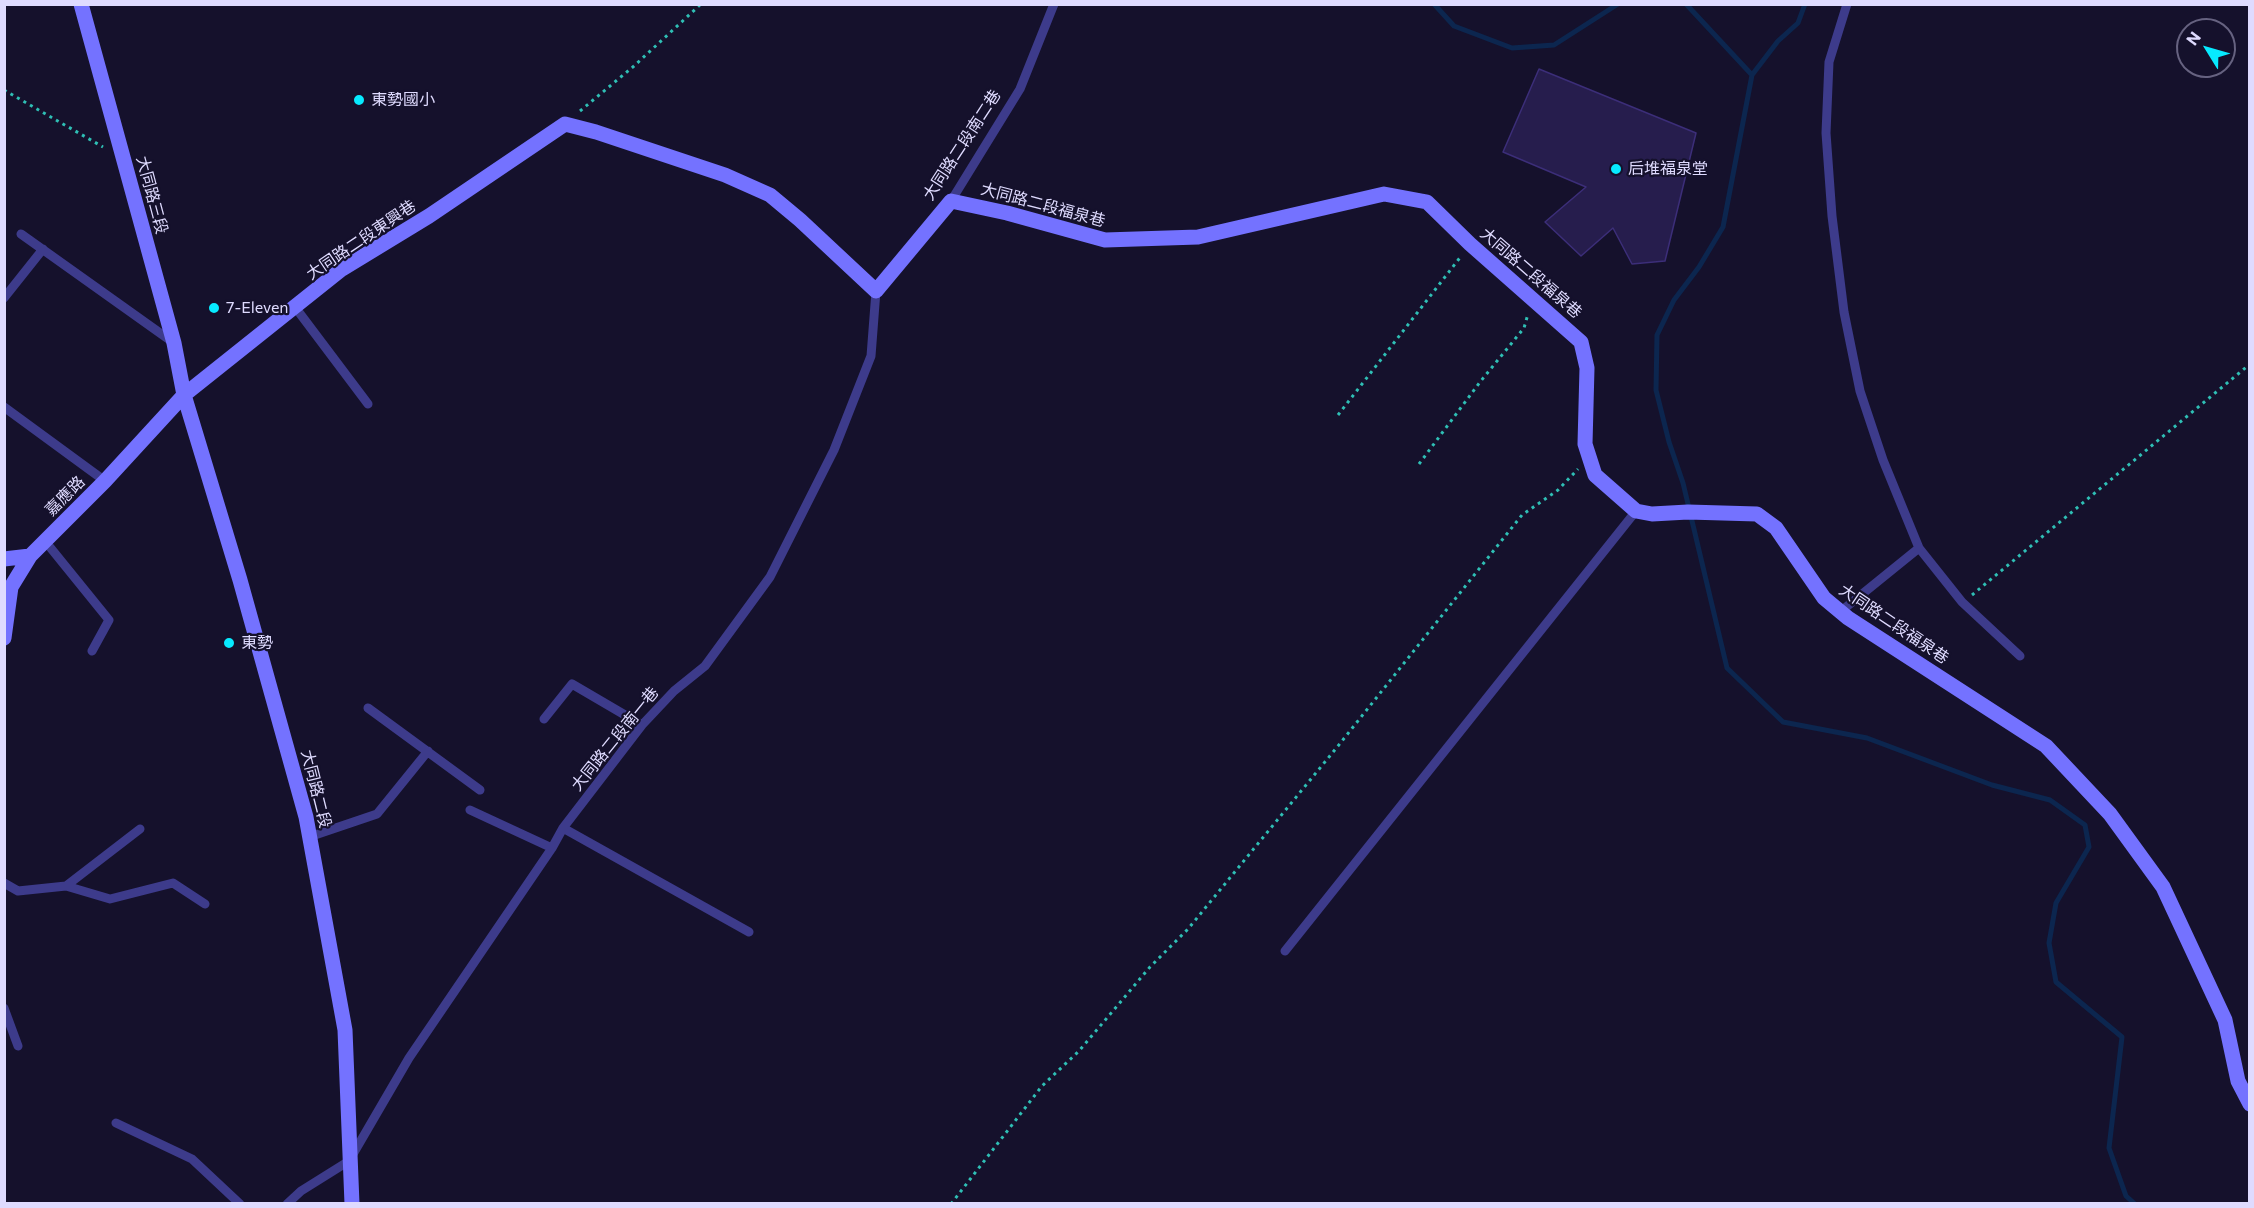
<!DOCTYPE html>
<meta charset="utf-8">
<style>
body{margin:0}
#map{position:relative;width:2254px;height:1208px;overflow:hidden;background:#15112c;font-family:Commissioner,sans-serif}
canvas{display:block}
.frame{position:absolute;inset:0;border:6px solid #dfdbff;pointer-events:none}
.north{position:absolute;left:2176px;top:18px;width:60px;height:60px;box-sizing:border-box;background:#15112c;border:2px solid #666280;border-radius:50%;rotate:307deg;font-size:16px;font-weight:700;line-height:24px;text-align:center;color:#dfdbff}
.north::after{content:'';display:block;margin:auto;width:21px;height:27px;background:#07eaff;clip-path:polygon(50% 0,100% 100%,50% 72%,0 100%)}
</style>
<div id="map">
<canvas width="2254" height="1208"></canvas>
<div class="frame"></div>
<div class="north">N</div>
</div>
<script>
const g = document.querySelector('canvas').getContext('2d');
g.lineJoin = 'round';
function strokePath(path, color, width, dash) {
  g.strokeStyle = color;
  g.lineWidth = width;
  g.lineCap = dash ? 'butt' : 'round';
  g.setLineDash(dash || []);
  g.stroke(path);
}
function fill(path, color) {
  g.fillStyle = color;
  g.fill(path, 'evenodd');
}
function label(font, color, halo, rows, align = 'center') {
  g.font = font + ' Commissioner,"Noto Sans TC",sans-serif';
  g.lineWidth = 4.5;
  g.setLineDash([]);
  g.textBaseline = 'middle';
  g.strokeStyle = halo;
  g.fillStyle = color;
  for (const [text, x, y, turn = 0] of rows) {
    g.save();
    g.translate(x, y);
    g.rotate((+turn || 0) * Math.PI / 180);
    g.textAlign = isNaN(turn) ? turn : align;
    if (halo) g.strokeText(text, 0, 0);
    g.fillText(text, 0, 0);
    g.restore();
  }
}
strokePath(new Path2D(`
 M1434,4L1454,26L1512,48L1554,45L1618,4
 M1686,4L1752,75
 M1805,4L1798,23L1778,41L1752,75L1723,227L1699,267L1674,300L1657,335L1656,390L1669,442L1683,483L1727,668L1783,722L1867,738L1992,785L2050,800L2085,825L2089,847L2056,903L2049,943L2056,982L2122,1037L2109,1148L2126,1196L2135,1204`), '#0c264f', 5);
const building = new Path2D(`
 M1539,69L1696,133L1665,261L1632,264L1613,228L1581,256L1545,222L1586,187L1503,152Z`);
fill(building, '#261d4d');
strokePath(building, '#3c2e79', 1.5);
strokePath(new Path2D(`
 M4,90L103,147
 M580,111L634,66L701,4
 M1338,415L1462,255
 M1419,464L1480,382L1524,328L1528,314
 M1972,595L2250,364
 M951,1204L1042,1086L1079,1051L1150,967L1188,929L1338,746L1522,515L1558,490L1578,469`), '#2fbfb5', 3, [3, 4.5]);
strokePath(new Path2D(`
 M1847,4L1829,62L1826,133L1832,216L1844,312L1860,391L1883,460L1919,548L1962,602L2020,656
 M951,201L1020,89L1054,4
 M21,234L174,343
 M4,298L43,249
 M295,307L368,404
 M4,407L105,481
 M45,541L109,620L92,651
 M1840,612L1919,548
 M368,708L480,790
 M544,719L572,684L642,725
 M470,810L552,848
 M563,828L749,932
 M309,837L377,814L428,751
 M4,883L18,891L66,886L110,899L173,883L205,904
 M66,886L140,829
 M1285,951L1636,511
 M4,1008L18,1046
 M116,1123L192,1159L240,1204
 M287,1204L301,1191L349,1161L409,1058L552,848L563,828L642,725L674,691L705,666L770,577L834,450L871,356L876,291`), '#3d3b8b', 9);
strokePath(new Path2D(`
 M81,4L174,343L184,395L240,580L306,817L345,1030L352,1204
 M4,559L30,556
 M4,638L11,587L30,556L105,481L184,395L342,269L429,216L565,124L596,132L725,175L770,195L800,220L876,291L951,201L1007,213L1105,240L1198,237L1384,194L1427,202L1470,244L1581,342L1587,368L1585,444L1595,475L1636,511L1652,514L1688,512L1757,514L1776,528L1824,598L1848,618L2046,746L2110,814L2163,887L2225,1020L2238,1081L2250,1104`), '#7472ff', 15);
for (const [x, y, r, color] of [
 [359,100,6,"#07eaff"],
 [1616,169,6,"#07eaff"],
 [214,308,6,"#07eaff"],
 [229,643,6,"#07eaff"]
]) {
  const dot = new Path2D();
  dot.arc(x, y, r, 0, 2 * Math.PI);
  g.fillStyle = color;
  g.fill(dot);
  strokePath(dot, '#15112c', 2);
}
label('16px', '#dfdbff', '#15112c', [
 ["東勢國小",371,100],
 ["后堆福泉堂",1628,169],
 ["7-Eleven",226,308],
 ["東勢",241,643]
], 'left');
label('16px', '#dfdbff', '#15112c', [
 ["大同路二段南二巷",962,145,-57],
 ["大同路三段",152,195,75],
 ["大同路二段福泉巷",1043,205,15],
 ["大同路二段東興巷",361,240,-34],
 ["大同路二段福泉巷",1531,273,41],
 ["嘉應路",65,496,-45],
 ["大同路二段福泉巷",1894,624,34],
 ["大同路二段南一巷",615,739,-51],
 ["大同路二段",316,789,76]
]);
</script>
